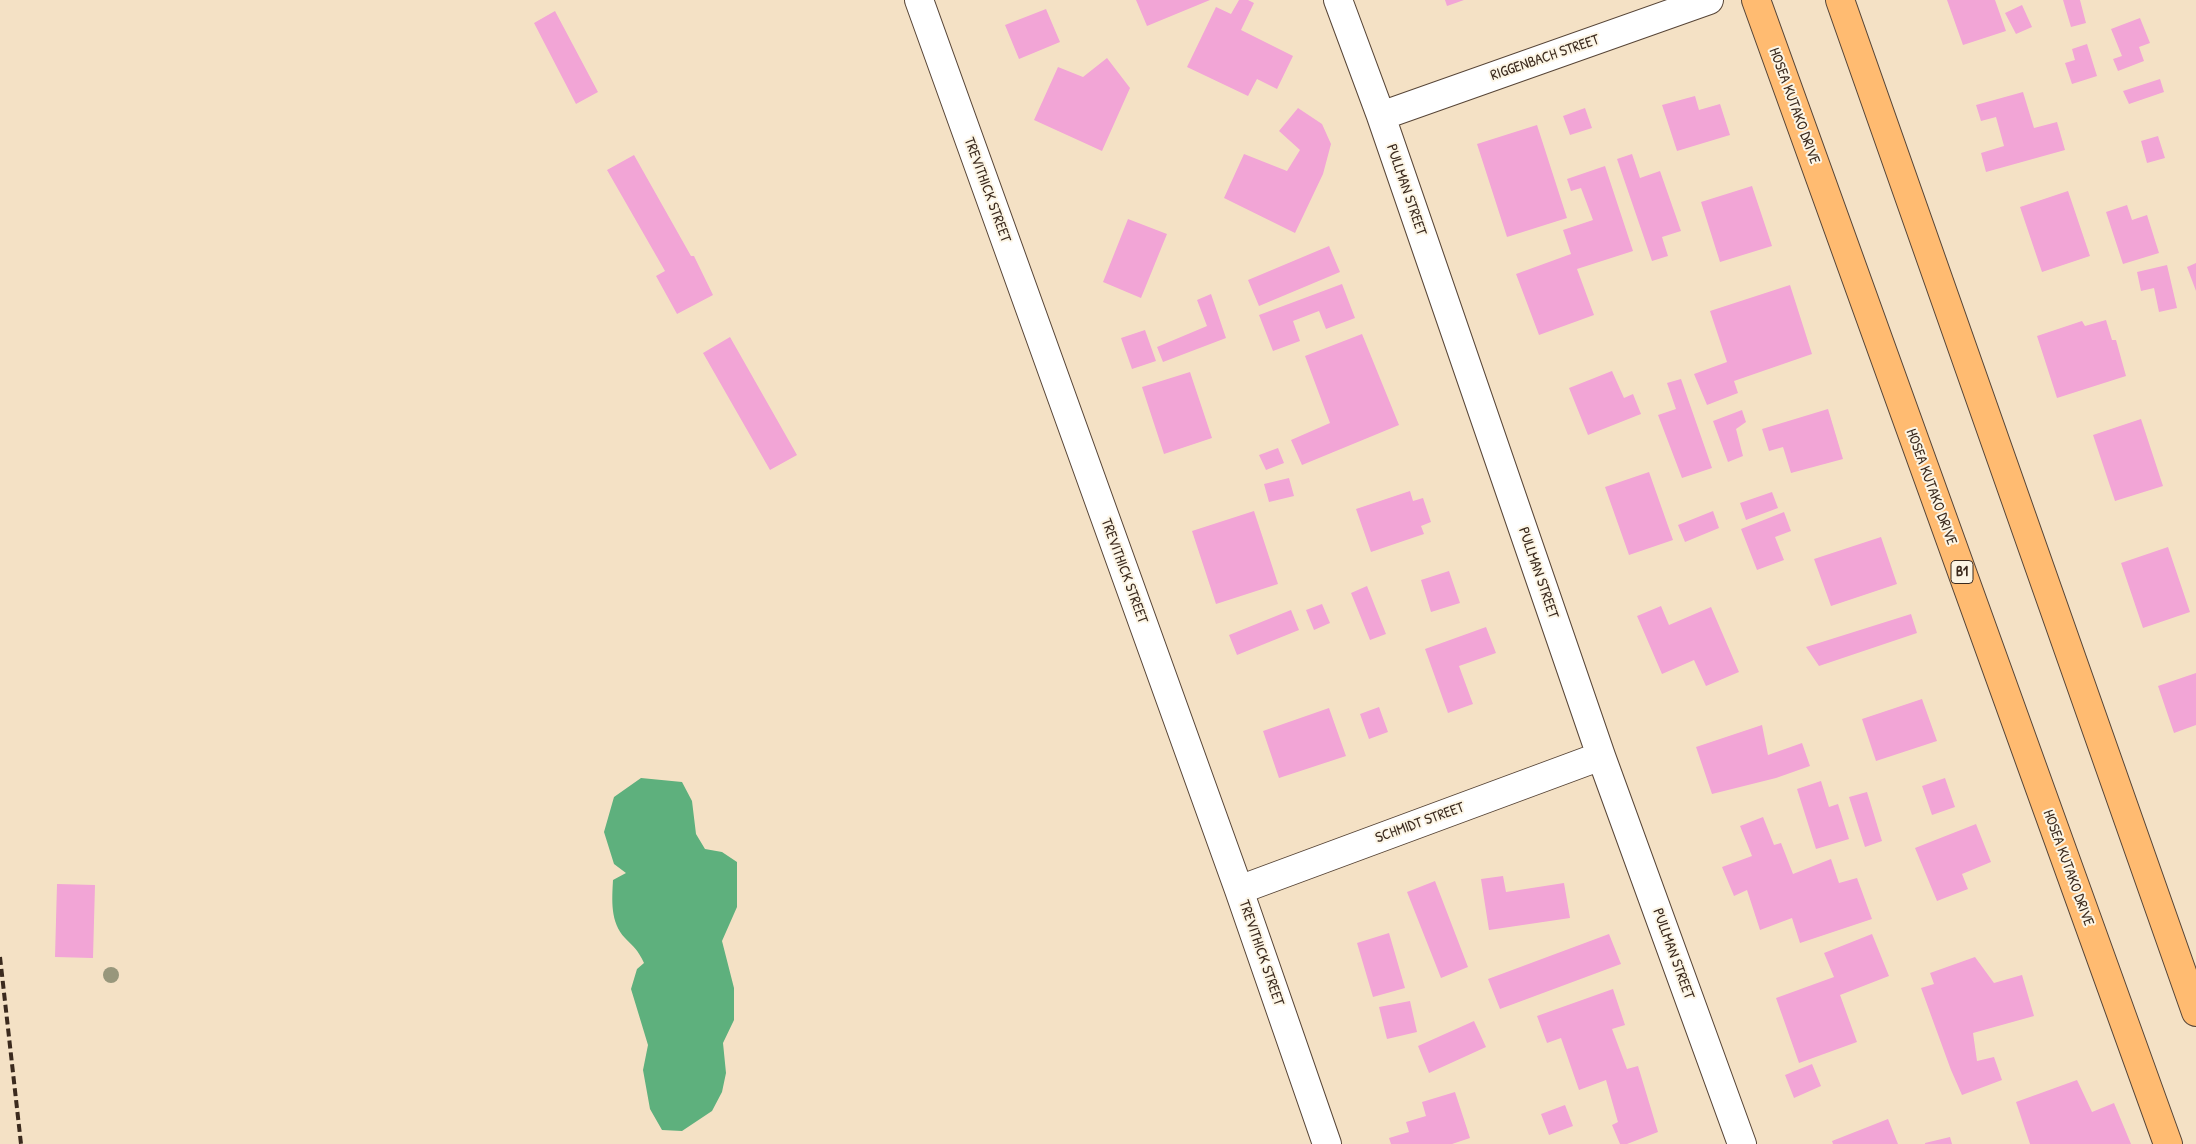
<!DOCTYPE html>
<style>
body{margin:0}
canvas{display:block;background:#f4e1c5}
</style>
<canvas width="2196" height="1144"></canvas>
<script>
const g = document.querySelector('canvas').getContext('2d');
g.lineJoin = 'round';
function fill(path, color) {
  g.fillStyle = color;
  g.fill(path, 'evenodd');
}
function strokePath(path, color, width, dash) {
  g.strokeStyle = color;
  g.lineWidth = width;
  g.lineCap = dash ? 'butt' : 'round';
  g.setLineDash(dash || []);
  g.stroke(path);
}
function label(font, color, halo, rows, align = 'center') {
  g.font = font + ' "Patrick Hand",sans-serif';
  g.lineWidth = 4;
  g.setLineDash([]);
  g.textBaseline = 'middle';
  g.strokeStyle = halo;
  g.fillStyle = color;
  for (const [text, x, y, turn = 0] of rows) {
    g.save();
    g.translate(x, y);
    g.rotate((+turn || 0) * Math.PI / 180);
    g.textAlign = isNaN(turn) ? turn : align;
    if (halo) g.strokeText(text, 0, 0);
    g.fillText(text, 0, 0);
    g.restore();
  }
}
fill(new Path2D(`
 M641,778L682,782L692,801L696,834L705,849L722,852L737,862V907L722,941L734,988V1020L723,1043L726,1073L722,1092L712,1111L682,1131L662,1130L650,1109L643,1070L648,1045L631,989L637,969L644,963C638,950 634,947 625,938C610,922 612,900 613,880L626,873L614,864L604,832L614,797Z`), '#5eb07d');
fill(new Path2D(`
 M1136,0H1210L1147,26Z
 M1239,0H1248L1254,3L1241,30L1293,56L1277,89L1257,79L1248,96L1187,67L1216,7L1231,14Z
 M1445,0H1464L1447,6Z
 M1947,0H1995L2006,31L1963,45Z
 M2063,0H2080L2086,23L2071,27Z
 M2022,5L2032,27L2016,34L2005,13Z
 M1046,9L1060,42L1019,59L1005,25Z
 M555,11L598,92L576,104L534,23Z
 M2140,18L2150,43L2139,47L2144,61L2118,71L2113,59L2122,56L2111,29Z
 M2087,44L2097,76L2072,84L2065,63L2075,60L2072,49Z
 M1107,58L1130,88L1102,151L1034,120L1058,67L1083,77Z
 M2160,79L2164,92L2129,104L2123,91Z
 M2023,92L2034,128L2057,122L2065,150L1986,172L1981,153L2004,146L1996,117L1981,121L1976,105Z
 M1695,96L1699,110L1720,104L1730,135L1677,151L1662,105Z
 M1298,108L1322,124L1331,144L1323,174L1295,233L1224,198L1244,154L1287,171L1300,150L1279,131Z
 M1585,108L1592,128L1570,135L1563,116Z
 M1537,125L1567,218L1507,237L1477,144Z
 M2158,136L2165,158L2147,163L2141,141Z
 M1632,154L1640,178L1660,171L1681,231L1662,237L1668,256L1652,261L1617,159Z
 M634,155L691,256H694L713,295L677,314L656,276L665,271L607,170Z
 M1605,166L1633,251L1577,269L1594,315L1539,335L1516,274L1571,254L1563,230L1593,220L1581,188L1571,191L1567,179Z
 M1752,186L1772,246L1720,262L1701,202Z
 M2068,191L2090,256L2042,272L2020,207Z
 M2127,205L2132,220L2147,215L2159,253L2123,264L2106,212Z
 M1128,219L1167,234L1141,298L1103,282Z
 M1329,246L1340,272L1259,306L1248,280Z
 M2196,263V291L2187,267Z
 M2167,265L2177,308L2159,312L2154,288L2141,291L2137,272Z
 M1342,284L1355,318L1326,329L1319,311L1293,321L1300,341L1273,351L1259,315Z
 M1790,285L1812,354L1734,381L1738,393L1707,405L1694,374L1727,362L1710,311Z
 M1211,294L1226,338L1163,362L1157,347L1207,326L1197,300Z
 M2106,320L2112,340H2116L2126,376L2057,398L2037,336L2082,321L2085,326Z
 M1145,330L1156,361L1132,369L1121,338Z
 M1362,334L1399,425L1302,465L1291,440L1330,423L1305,356Z
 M730,337L797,455L770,470L703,353Z
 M1612,371L1624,398L1633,394L1641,414L1588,435L1569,388Z
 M1190,372L1212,438L1164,454L1142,387Z
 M1681,379L1712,468L1682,478L1658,415L1676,409L1667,383Z
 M1828,409L1843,459L1791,473L1783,447L1769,451L1762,429Z
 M1742,410L1746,422L1736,429L1743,456L1728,462L1713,421Z
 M2141,419L2163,486L2115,501L2093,435Z
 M1278,448L1284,463L1266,470L1259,455Z
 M1649,472L1673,540L1629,555L1605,487Z
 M1289,478L1294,496L1269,502L1264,484Z
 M1410,491L1413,501L1423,498L1431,522L1421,526L1424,534L1371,552L1356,509Z
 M1772,492L1778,508L1746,520L1740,503Z
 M1254,511L1278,584L1216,604L1192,531Z
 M1713,511L1719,528L1685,542L1678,525Z
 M1784,512L1791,531L1775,537L1784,560L1757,570L1741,529Z
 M1881,537L1897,584L1831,606L1814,559Z
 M2168,547L2190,612L2143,628L2121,563Z
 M1449,571L1460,603L1431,612L1421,580Z
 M1367,586L1386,634L1370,640L1351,593Z
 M1322,604L1330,623L1314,630L1306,610Z
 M1661,606L1669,625L1711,607L1739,672L1706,686L1694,660L1662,674L1637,616Z
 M1291,610L1299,630L1237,655L1229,635Z
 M1911,614L1917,633L1819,666L1806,647Z
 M1486,627L1496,653L1459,666L1473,704L1448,713L1425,649Z
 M2196,673V725L2174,733L2158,686Z
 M1922,699L1937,741L1876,761L1862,719Z
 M1379,707L1388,732L1369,739L1360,714Z
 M1329,708L1346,756L1279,778L1263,731Z
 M1762,725L1768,755L1802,743L1810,766L1776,778L1712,794L1696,747Z
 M1945,778L1955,807L1932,815L1922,786Z
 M1821,781L1829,807L1838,804L1849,839L1816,849L1797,789Z
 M1867,792L1882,841L1865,847L1849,797Z
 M1763,817L1774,845L1781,843L1793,874L1831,859L1839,883L1857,878L1872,919L1800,943L1792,918L1760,930L1747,890L1734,896L1722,867L1752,856L1740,826Z
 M1976,824L1991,862L1962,874L1968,889L1937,901L1915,848Z
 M1503,876L1506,892L1564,883L1570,918L1489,930L1481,879Z
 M1435,881L1468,967L1441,978L1407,892Z
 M57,884L95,885L93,958L55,957Z
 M1389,933L1405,988L1373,997L1357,943Z
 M1609,934L1621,964L1500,1009L1488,979Z
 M1872,934L1889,976L1840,995L1857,1042L1799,1063L1776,998L1834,977L1824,953Z
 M1975,957L1994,983L2022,975L2034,1016L1973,1033L1977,1061L1994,1057L2002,1080L1962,1095L1951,1070L1921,988L1934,984L1930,973Z
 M1613,989L1625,1025L1612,1029L1627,1069L1638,1066L1658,1132L1627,1144H1620L1612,1125L1618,1122L1606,1080L1579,1090L1561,1038L1547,1043L1537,1016Z
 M1410,1001L1417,1032L1387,1039L1379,1007Z
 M1474,1021L1486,1047L1429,1073L1418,1046Z
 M1812,1064L1821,1086L1794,1098L1785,1075Z
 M2077,1080L2092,1112L2114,1103L2131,1144H2030L2016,1102Z
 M1455,1092L1470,1138L1452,1144H1391L1389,1138L1409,1132L1406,1122L1426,1116L1422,1102Z
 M1565,1105L1573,1126L1549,1135L1541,1114Z
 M1888,1119L1898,1144H1833L1832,1141Z
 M1950,1137L1952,1144H1925V1143Z`), '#f2a5d6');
const minor = new Path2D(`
 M919,0L1239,890L1327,1144
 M1338,0L1381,116L1601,756L1742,1144
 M1381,116L1709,0
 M1239,890L1601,756`);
const primary = new Path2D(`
 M1756,0L2168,1144
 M1840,0L2196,1012`);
strokePath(minor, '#574537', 30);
strokePath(primary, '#574537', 30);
strokePath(minor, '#fff', 28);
strokePath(primary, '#ffbb71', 28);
strokePath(new Path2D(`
 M0,957L21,1144`), '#3b2a1e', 4, [8, 4]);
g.fillStyle = '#98977c';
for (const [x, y] of [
 [111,975]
]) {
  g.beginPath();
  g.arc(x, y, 8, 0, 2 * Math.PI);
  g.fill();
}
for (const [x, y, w] of [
 [1962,572,22]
]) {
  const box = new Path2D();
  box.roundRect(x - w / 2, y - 11.5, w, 23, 4);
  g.fillStyle = '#fcf5e5';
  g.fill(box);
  strokePath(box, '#3b2a1e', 1);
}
label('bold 14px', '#3b2a1e', null, [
 ["B1",1962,572]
]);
label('15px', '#3b2a1e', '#fcf5e5', [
 ["RIGGENBACH STREET",1545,58,-19],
 ["HOSEA KUTAKO DRIVE",1794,106,70],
 ["TREVITHICK STREET",987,190,70],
 ["PULLMAN STREET",1406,190,71],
 ["HOSEA KUTAKO DRIVE",1931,487,70],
 ["TREVITHICK STREET",1124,571,70],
 ["PULLMAN STREET",1538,573,71],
 ["SCHMIDT STREET",1420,823,-20],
 ["HOSEA KUTAKO DRIVE",2068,868,70],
 ["TREVITHICK STREET",1261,953,71],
 ["PULLMAN STREET",1673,954,70]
]);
</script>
